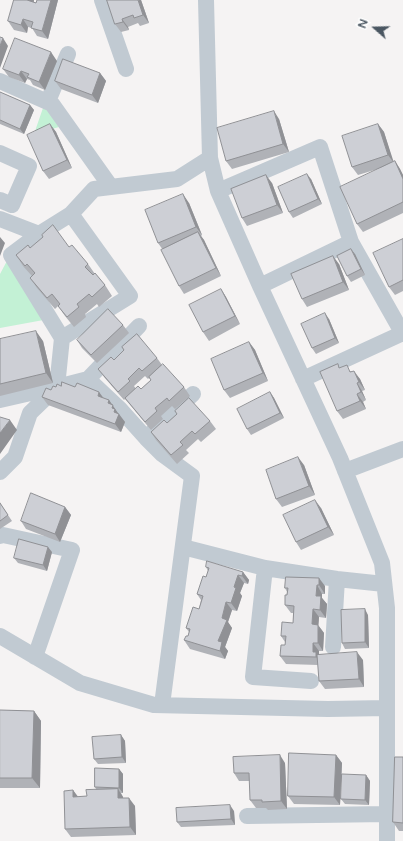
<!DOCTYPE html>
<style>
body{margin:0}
#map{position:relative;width:403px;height:841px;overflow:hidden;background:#f5f3f3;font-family:"Varela Round",sans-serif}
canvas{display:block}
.north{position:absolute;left:355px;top:8px;width:40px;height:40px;-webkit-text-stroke:3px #fff;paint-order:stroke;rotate:290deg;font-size:11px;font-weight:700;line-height:16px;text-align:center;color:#4a5661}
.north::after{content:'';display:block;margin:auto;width:14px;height:18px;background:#4a5661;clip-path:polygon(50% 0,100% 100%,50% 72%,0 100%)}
</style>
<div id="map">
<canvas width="403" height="841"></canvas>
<div class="north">N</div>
</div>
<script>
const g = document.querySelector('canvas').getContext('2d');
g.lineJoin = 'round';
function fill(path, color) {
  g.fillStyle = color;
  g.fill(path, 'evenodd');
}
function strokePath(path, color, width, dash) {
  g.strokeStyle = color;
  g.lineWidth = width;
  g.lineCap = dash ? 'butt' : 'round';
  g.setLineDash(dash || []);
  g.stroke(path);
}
fill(new Path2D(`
 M44,105L59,127L34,134Z
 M8,259L49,319L0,328V274Z`), '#c3f1d5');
strokePath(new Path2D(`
 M102,0L126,69
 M0,81L52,104L111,187
 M48,101L68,54
 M0,153L29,166L12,205L0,200
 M210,158L218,191
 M0,219L39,234L11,255L62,338
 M39,234L71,214
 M260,286L351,242
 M88,379L139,326
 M303,379L403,333
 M0,400L57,387
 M148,436L193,394
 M345,471L403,449
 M0,472L15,457L30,413L57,387
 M0,536L3,535L72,550L35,657
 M183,547L265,568L253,677L311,681
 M265,568L337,579L384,584
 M0,636L80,683L154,705L328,709L387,708V841
 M333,647L337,579
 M162,705L192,476L162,454L146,438L120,409L88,379L57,387L62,338L130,296L71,214L94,189L177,179L210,158L206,0
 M387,708V608L382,563L340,458L260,286L218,191L320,147L351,242L403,334
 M247,816L387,814`), '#c1cad2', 16);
fill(new Path2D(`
 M14,0H34V2L36,3L37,0H58L48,39L37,36L32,28L28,27L27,33L14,30L8,21Z
 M141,0L149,23L140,26L138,23L128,27L129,30L121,32L115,24Z
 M57,61L45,90L33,85L30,80L27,79L25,83L9,77L3,69Z
 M100,73L106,81L98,103L61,89L55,81Z
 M0,92L30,105L34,110L24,134L0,124Z
 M279,119L289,152L232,169L226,161Z
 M50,124L56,132L72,168L49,179L43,171Z
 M378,124L384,132L393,162L395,161L400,169L403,175V213L363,232L357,224L381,168L358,175L352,167Z
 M311,179L322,204L293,218L289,212Z
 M272,183L283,213L247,226L242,218Z
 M189,203L202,235L201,236L204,240L221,276L184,294L179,286L163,250L158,243Z
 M403,239V291L395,295L389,287Z
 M69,247L88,264L95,274L105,285L112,296L99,307L97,304L85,314L86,317L74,327L65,316L58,306L55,309L37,288L30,278L32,276L23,266L16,255Z
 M355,254L365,275L351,282L347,276Z
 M339,264L349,290L307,307L302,299Z
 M221,289L226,297L240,324L209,341L203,332Z
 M329,319L339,343L316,354L312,348Z
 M123,325L129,333L97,363L82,348L77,340Z
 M0,339L43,341L53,383L0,396Z
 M249,342L255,350L268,381L230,398L224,390Z
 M122,347L157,358L162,365L184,387L190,396L175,409L172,406L161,416L163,419L151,430L131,406L125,399L124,400L104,377L98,369L114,360L124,351ZM145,376L148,379L149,378L151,380L141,389H136L134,386Z
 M340,368L352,372L360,379L365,390L362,391L366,400L363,402L366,409L343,419L337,411Z
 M61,386L109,400L118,414L125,422L121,432L48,405L42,397L56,387Z
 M270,392L274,398L284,418L251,435L247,429Z
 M175,411L210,421L216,429L201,442L198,439L186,450L189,453L177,464L156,440L151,432L167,423L177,414Z
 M304,465L315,495L282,507L276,499Z
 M0,503L12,521L0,529Z
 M65,507L71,515L60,542L26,529L21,521Z
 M321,508L334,535L301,550L296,542Z
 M52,552L47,571L18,563L14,558Z
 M206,567L243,572L249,580L248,584L244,583L240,593L242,596L237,611L232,610L228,622L232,628L225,647L228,651L225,659L190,649L184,640L188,636L189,632L186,628L199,609L201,600L197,594L206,577L208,571Z
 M286,577L325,586V594H322V598L327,604L326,618L319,617L318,625L324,633L323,651H319V654L363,660L364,687L325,689L319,681L318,665L286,664L280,656L285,645V642L281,636L293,623V613H291L285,605L287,592L285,588Z
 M368,615L369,648L345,649L342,643Z
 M0,710L34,711L41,721L40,788H0Z
 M121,735L125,741L126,763L98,764L94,759Z
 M336,755L342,763L340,805L294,804L288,796Z
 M403,757V831H399L393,822Z
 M285,763L287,809L268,810L266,808H256L250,800V781H239L234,773Z
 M119,769L123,774V793H121L123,797V798L135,806L136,835L71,837L65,829L73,790L77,797L87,796L96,789L95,787Z
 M366,775L370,781L369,805L345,804L341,799Z
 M234,811L235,825L181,827L177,822Z`), '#b0b2b7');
fill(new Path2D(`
 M27,0H34L32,8Z
 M51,0H58L48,39L42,31Z
 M138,0H141L149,23L143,15Z
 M23,19L28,27L27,33L21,25Z
 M122,19L128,27L129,30L123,22Z
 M3,38L8,46L0,68V46Z
 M51,52L57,61L45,90L39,82Z
 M21,71L27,79L25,83L19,75Z
 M100,73L106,81L98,103L92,95Z
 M30,105L34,110L24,134L20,129Z
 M274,111L279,119L289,152L283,144Z
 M50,124L56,132L72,168L67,160Z
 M378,124L384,132L394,163L388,155Z
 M395,161L400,169L403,175V179Z
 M307,174L311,179L322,204L318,199Z
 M266,175L272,183L283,213L277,205Z
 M183,194L189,203L202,235L196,227Z
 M198,232L204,240L221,276L216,268Z
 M0,237L5,243L0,256Z
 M351,249L355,254L365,275L361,269Z
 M333,256L339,264L349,290L343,282Z
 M221,289L226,297L240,324L235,316Z
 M325,313L329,319L339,343L335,338Z
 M36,331L43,341L53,383L46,373Z
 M249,342L255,350L268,381L263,373Z
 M354,371L360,379L365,390L359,382Z
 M357,383L362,391L366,400L361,392Z
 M99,392L105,400L98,396Z
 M270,392L274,398L284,418L280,413Z
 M357,394L363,402L366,409L360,401Z
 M109,400L118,413V414H119L125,422L121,432L115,424L108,403Z
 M10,420L17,430L0,454V433Z
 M298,457L304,465L315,495L309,486Z
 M315,500L321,508L334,535L328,527Z
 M65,507L71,515L60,542L55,534Z
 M48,547L52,552L47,571L43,565Z
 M243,572L249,580L248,584L242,576Z
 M238,575L244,583L240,593L242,596L237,611L231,603L234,587Z
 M319,578L325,586V594L319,585Z
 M317,585L322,594V598L327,604L326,618L320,610L316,596Z
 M226,602L232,610L228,622L232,628L225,647L228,651L225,659L220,651L218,641L222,618Z
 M313,609L319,617L318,633L312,624Z
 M365,609L368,615L369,648L365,642Z
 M318,625L324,633L323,651L318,643Z
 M313,643L319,651V656L321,665L313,652Z
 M357,652L363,660L364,687L359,679Z
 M34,711L41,721L40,788L32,778Z
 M121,735L125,741L126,763L122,757Z
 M280,755L285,763L287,809L281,801Z
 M336,755L342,763L340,805L334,797Z
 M119,769L123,774V793L119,788Z
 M366,775L370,781L369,805L365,800Z
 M118,789L123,797L124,806L118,798Z
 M73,790L79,798L73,797Z
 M129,798L135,806L136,835L130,827Z
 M230,805L234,811L235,825L231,819Z`), '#909195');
const building = new Path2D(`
 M14,0H27L36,3L37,0H51L42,31L31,28L33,22L23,19L21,25L8,21Z
 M107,0H138L143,15L134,18L133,15L122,19L123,22L115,24Z
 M0,37L3,38L0,46Z
 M15,38L51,52L39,82L27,77L29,74L21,71L19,75L3,69Z
 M63,59L100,73L92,95L55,81Z
 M0,92L30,105L20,129L0,120Z
 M274,111L283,144L226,161L217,128Z
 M50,124L67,160L43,171L27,135Z
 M378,124L388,155L352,167L342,136Z
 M395,161L403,179V202L357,224L340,187Z
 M307,174L318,199L289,212L278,187Z
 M266,175L277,205L242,218L231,189Z
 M183,194L196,227L158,243L145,210Z
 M53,225L69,247L72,245L88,264L85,267L93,275L95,273L105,285L92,297L89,294L77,304L79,307L67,317L58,306L60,304L52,294L47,298L30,278L35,273L27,264L25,266L16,255L28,245L30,248L43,237L42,235Z
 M198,232L216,268L179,286L161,250Z
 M403,239V280L389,287L373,253Z
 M351,249L361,269L347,276L337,256Z
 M333,256L343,282L302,299L291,274Z
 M221,289L235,316L203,332L189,305Z
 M108,309L123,325L91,355L77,340Z
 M325,313L335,338L312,348L301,324Z
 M36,331L46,373L0,384V339Z
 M137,334L157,358L142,371L139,368L128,379L130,381L118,392L98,369L111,357L114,360L124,350L122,347Z
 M249,342L263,373L224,390L211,359Z
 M163,364L184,387L169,401L167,398L155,408L157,411L145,422L125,398L138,386L141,389L151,380L149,377Z
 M338,364L339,368L347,365L350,372L354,371L359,382L357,383L361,392L357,394L360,401L337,411L320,372Z
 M62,382L75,387L77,383L99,392L98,396L109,400L108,403L113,405L112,408L115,409L114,412L119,414L115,424L42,397L46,388L51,390L53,386L56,387L57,384L61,386Z
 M270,392L280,413L247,429L237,409Z
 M189,398L210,421L195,434L192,431L180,442L183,445L171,455L151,432L164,420L167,423L177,414L175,411Z
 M0,417L10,420L0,433Z
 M298,457L309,486L276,499L266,470Z
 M31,493L65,507L55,534L21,521Z
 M315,500L328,527L296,542L283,515Z
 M0,503L8,515L0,521Z
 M19,539L48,547L43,565L14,558Z
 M207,561L243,572L242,576L238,575L234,587L236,588L231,603L226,602L222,618L227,620L218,641L222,642L220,651L184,640L186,636H188L190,629L186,628L193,607L199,609L203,596L197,594L203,576L206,577L209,568L206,567Z
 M286,577L319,578V585H317L316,596H321L320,610L313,609L312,624L318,625V643H313V652H316V657L280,656L281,645H285L286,636H281L282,622L293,623L294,606L285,605V595H287L288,588H285Z
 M365,609V642L342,643L341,610Z
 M357,652L359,679L319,681L317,655Z
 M0,710L34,711L32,778H0Z
 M121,735L122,757L94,759L92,737Z
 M289,753L336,755L334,797L288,796Z
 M280,755L281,801L262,802V800H250L249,773H234L233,757Z
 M395,757H403V823L393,822Z
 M95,768L119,769V788L95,787Z
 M342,774L366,775L365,800L341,799Z
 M118,789V798H129L130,827L65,829L64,791L73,790V797L87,796L86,790Z
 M230,805L231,819L177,822L176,808Z`);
fill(building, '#cdcfd5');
strokePath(building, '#909195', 1);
</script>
